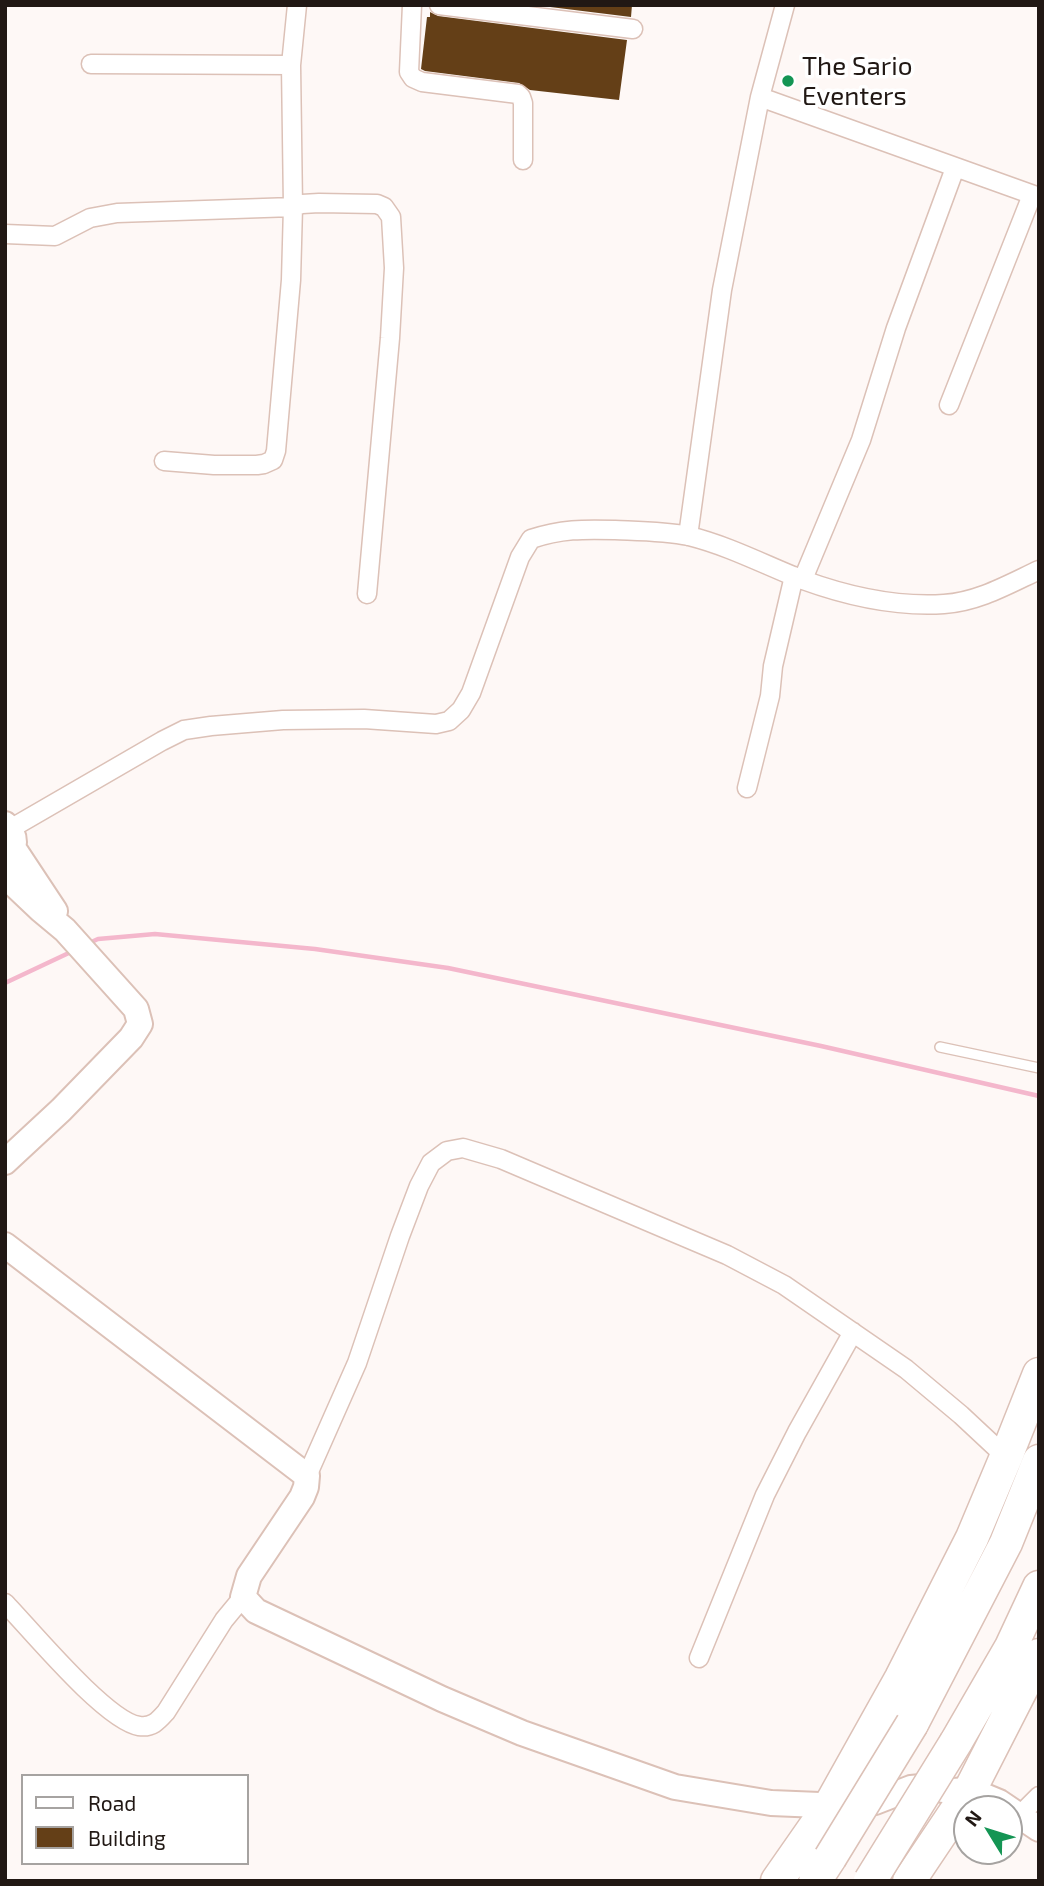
<!DOCTYPE html>
<style>
body{margin:0}
#map{position:relative;width:1044px;height:1886px;overflow:hidden;background:#fef8f6;font-family:"Exo 2",sans-serif}
canvas{display:block}
.frame{position:absolute;inset:0;border:7px solid #211814;pointer-events:none}
.legend{position:absolute;left:21px;top:1774px;width:228px;height:91px;box-sizing:border-box;background:#fff;border:2px solid #a6a3a1;margin:0;padding:9px 12px;list-style:none;font-size:21px;color:#211814}
.legend li{display:flex;align-items:center;gap:14px;height:35px}
.legend b{width:35px;border:2px solid #a6a3a1}
.north{position:absolute;left:953px;top:1795px;width:70px;height:70px;box-sizing:border-box;background:#fff;border:2px solid #a6a3a1;border-radius:50%;rotate:308deg;font-size:19px;font-weight:700;line-height:28px;text-align:center;color:#211814}
.north::after{content:'';display:block;margin:auto;width:24px;height:32px;background:#149554;clip-path:polygon(50% 0,100% 100%,50% 72%,0 100%)}
</style>
<div id="map">
<canvas width="1044" height="1886"></canvas>
<div class="frame"></div>
<ul class="legend">
<li><b style="height:9px;background:#fff"></b>Road</li>
<li><b style="height:19px;background:#643f17"></b>Building</li>
</ul>
<div class="north">N</div>
</div>
<script>
const g = document.querySelector('canvas').getContext('2d');
g.lineJoin = 'round';
function strokePath(path, color, width, dash) {
  g.strokeStyle = color;
  g.lineWidth = width;
  g.lineCap = dash ? 'butt' : 'round';
  g.setLineDash(dash || []);
  g.stroke(path);
}
function fill(path, color) {
  g.fillStyle = color;
  g.fill(path, 'evenodd');
}
function label(font, color, halo, rows, align = 'center') {
  g.font = font + ' "Exo 2",sans-serif';
  g.lineWidth = 7;
  g.setLineDash([]);
  g.textBaseline = 'middle';
  g.strokeStyle = halo;
  g.fillStyle = color;
  for (const [text, x, y, turn = 0] of rows) {
    g.save();
    g.translate(x, y);
    g.rotate((+turn || 0) * Math.PI / 180);
    g.textAlign = isNaN(turn) ? turn : align;
    if (halo) g.strokeText(text, 0, 0);
    g.fillText(text, 0, 0);
    g.restore();
  }
}
strokePath(new Path2D(`
 M87,944L98,939L155,934L315,949L448,968L821,1046L1039,1096
 M5,983L73,951`), '#f4b7cc', 4.5);
fill(new Path2D(`
 M534,5H632L631,17Z
 M430,12L438,16L627,40L619,100L530,90L519,83L425,71L421,69L427,17H430Z`), '#643f17');
const lane = new Path2D(`
 M940,1047L1039,1068`);
const street = new Path2D(`
 M412,5L409,72L413,78L422,82L518,94L521,97L523,103V160
 M439,5L633,29
 M91,64L291,65
 M760,97L1039,197
 M5,234L55,236L90,218L117,213L293,207L302,204L319,203L377,204L384,207L391,217L394,268L390,338L367,594
 M949,405L1032,195
 M164,461L214,465H257L264,464L273,460L276,451L291,280L293,207L291,65L297,5
 M688,536L722,290L760,97L785,5
 M803,579L861,440L896,328L955,168
 M747,788L770,696L773,666L794,576
 M10,829L162,741L184,730L211,726L283,720L364,719L436,724L449,721L461,710L471,693L520,557L531,539C561,529 583,529 615,530C639,531 665,531 689,536C729,546 765,565 803,580C847,596 898,607 944,604C978,602 1009,584 1039,570
 M307,1476L357,1363L400,1236L419,1186L431,1163L447,1151L463,1148L501,1159L668,1230L727,1255L784,1285L906,1369L961,1415L1006,1457
 M5,1603C31,1630 106,1721 139,1726C152,1728 158,1721 166,1712L224,1620L243,1597
 M699,1658L765,1495L797,1432L853,1332
 M1020,1815L1039,1796`);
const secondary = new Path2D(`
 M5,824C17,835 17,849 5,860
 M14,849L55,911
 M5,876L41,910L65,930L136,1009L140,1024L131,1038L61,1110L5,1162
 M5,1245L307,1476L306,1487L302,1497L249,1576L243,1597L256,1611L442,1699L522,1733L675,1787L771,1803L844,1806L875,1802L911,1788L921,1787L952,1791L970,1790L999,1802L1039,1829`);
const highway = new Path2D(`
 M912,1724L1006,1543L1039,1461
 M956,1742L1011,1647L1039,1587
 M777,1881L830,1805L901,1678L972,1538L1006,1457L1039,1374
 M815,1881L830,1858
 M909,1881L970,1790L1039,1655`);
strokePath(lane, '#dcc1b7', 12);
strokePath(street, '#dcc1b7', 21);
strokePath(secondary, '#dcc1b7', 28);
strokePath(highway, '#dcc1b7', 35);
strokePath(lane, '#fff', 9);
strokePath(street, '#fff', 18);
strokePath(secondary, '#fff', 24);
strokePath(highway, '#fff', 32);
const highwayBridge = new Path2D(`
 M830,1858L912,1724
 M870,1881L956,1742`);
strokePath(highwayBridge, '#dcc1b7', 35, []);
strokePath(highwayBridge, '#fff', 32);
for (const [x, y, r, color] of [
 [788,81,7,"#149554"]
]) {
  const dot = new Path2D();
  dot.arc(x, y, r, 0, 2 * Math.PI);
  g.fillStyle = color;
  g.fill(dot);
  strokePath(dot, '#fff', 2.5);
}
label('26px', '#211814', '#fff', [
 ["The Sario",802,66],
 ["Eventers",802,96]
], 'left');
</script>
